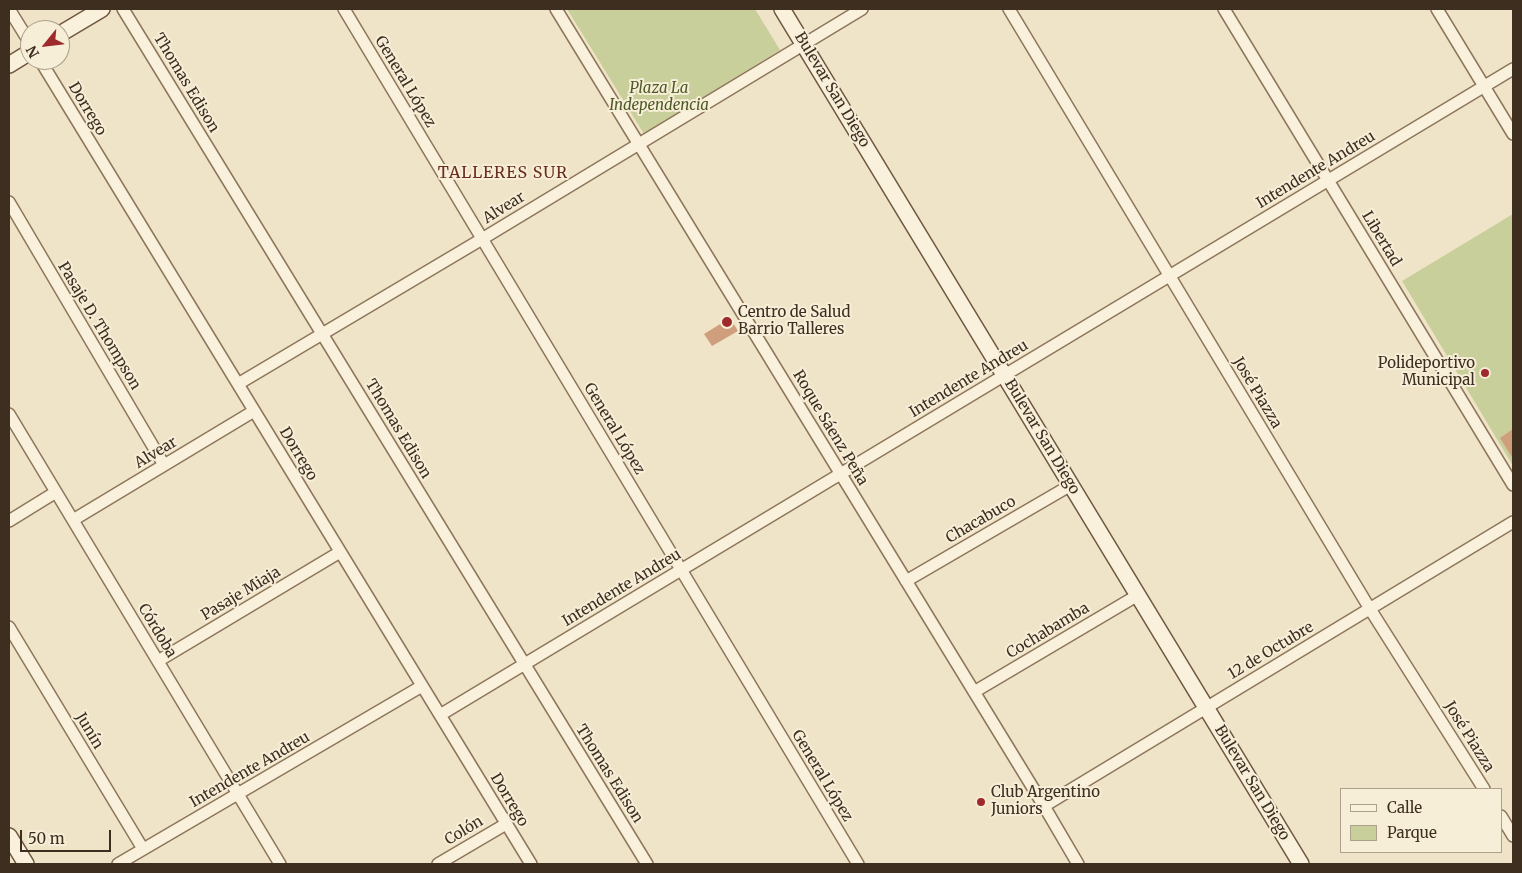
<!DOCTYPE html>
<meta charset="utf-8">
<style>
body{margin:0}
#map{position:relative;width:1522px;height:873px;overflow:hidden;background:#f0e4c8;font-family:Merriweather,serif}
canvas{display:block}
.frame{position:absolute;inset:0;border:10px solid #3d2e20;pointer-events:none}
.legend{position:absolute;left:1340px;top:788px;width:162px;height:65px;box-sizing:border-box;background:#f7eed8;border:1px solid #ada18e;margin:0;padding:6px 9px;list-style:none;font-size:15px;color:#3d2e20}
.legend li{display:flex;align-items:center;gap:10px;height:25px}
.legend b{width:25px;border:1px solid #ada18e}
.north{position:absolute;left:20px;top:20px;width:50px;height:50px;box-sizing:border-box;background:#f7eed8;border:1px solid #ada18e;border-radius:50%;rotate:241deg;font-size:14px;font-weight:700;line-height:20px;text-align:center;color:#3d2e20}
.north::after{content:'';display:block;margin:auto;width:18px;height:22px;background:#9e2a2b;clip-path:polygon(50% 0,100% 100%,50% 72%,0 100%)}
.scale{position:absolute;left:20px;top:830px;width:91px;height:22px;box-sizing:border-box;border:2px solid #3d2e20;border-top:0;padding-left:6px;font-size:15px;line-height:18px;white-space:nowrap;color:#3d2e20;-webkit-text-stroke:4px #f7eed8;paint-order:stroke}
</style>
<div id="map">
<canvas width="1522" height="873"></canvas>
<div class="frame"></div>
<ul class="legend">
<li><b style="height:6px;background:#faf1dc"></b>Calle</li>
<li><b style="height:14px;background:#c9cf9b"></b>Parque</li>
</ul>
<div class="north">N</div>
<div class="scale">50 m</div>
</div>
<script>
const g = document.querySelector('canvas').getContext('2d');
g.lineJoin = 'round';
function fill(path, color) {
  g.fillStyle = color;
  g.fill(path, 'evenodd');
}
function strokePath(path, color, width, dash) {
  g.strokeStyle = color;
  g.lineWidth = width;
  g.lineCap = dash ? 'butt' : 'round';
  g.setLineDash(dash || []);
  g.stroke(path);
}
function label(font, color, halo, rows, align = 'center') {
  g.font = font + ' Merriweather,serif';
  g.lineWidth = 4;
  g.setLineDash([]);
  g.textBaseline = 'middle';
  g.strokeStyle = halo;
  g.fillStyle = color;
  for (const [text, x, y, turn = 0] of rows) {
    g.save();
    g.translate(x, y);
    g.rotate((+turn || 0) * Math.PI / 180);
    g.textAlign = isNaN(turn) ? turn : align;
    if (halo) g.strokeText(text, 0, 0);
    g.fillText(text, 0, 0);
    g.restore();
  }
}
fill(new Path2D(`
 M567,9H755L780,50L644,134Z
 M1513,214V466L1402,281Z`), '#c9cf9b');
fill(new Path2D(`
 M730,318L738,331L712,346L704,334Z
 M1513,429V459L1500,438Z`), '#cf9f7d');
const street = new Path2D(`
 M9,9L30,43
 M123,9L647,864
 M344,9L858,864
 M556,9L1044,806L1078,864
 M1009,9L1370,609L1484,789
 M1224,9L1513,485
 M1437,9L1513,134
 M40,60L531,864
 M9,202L164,465
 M238,384L482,239L862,9
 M9,414L280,864
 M73,520L254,411
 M9,521L56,492
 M906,581L1071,485
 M9,627L143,849
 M158,661L340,552
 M974,692L1138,595
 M440,715L1513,69
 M1044,806L1513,522
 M1501,816L1513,836
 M118,864L422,686
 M438,864L506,824`);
const secondary = new Path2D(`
 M782,9L1301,864
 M60,34L102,9
 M9,65L30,52
 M9,836L26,864`);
strokePath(street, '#8d765c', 14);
strokePath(secondary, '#6f573f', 18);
strokePath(street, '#faf1dc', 11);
strokePath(secondary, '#faf1dc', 15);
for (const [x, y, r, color] of [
 [727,322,6,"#9e2a2b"],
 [1485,373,5,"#9e2a2b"],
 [981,802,5,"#9e2a2b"]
]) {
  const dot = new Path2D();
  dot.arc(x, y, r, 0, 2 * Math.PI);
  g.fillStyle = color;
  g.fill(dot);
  strokePath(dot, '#f7eed8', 2);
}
label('15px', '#3d2e20', '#f7eed8', [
 ["General López",405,82,59],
 ["Thomas Edison",186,83,59],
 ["Bulevar San Diego",832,90,59],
 ["Dorrego",87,109,59],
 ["Intendente Andreu",1316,170,-31],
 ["Alvear",504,208,-32],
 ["Libertad",1381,239,59],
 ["Pasaje D. Thompson",99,326,59],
 ["Intendente Andreu",969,379,-31],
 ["José Piazza",1257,393,59],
 ["Roque Sáenz Peña",830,428,59],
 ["Thomas Edison",398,429,59],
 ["General López",614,429,59],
 ["Bulevar San Diego",1042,437,59],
 ["Alvear",156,453,-31],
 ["Dorrego",298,454,59],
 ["Chacabuco",981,520,-30],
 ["Intendente Andreu",622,588,-31],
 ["Pasaje Miaja",241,594,-31],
 ["Córdoba",157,631,59],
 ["Cochabamba",1048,631,-31],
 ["12 de Octubre",1271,651,-31],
 ["Junín",89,731,59],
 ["José Piazza",1469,737,58],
 ["Intendente Andreu",250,770,-30],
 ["Thomas Edison",609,774,58],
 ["General López",822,776,59],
 ["Bulevar San Diego",1252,783,59],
 ["Dorrego",509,800,59],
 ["Colón",464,831,-31]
]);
label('italic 15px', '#4d5a26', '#f7eed8', [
 ["Plaza La",659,89],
 ["Independencia",659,106]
]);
label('15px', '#3d2e20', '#f7eed8', [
 ["Centro de Salud",738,313],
 ["Barrio Talleres",738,330],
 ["Polideportivo",1475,364,"right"],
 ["Municipal",1475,381,"right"],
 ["Club Argentino",991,793],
 ["Juniors",991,810]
], 'left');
g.letterSpacing = '1px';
label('16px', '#6b2e1e', '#f7eed8', [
 ["TALLERES SUR",503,173]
]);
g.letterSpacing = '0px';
</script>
